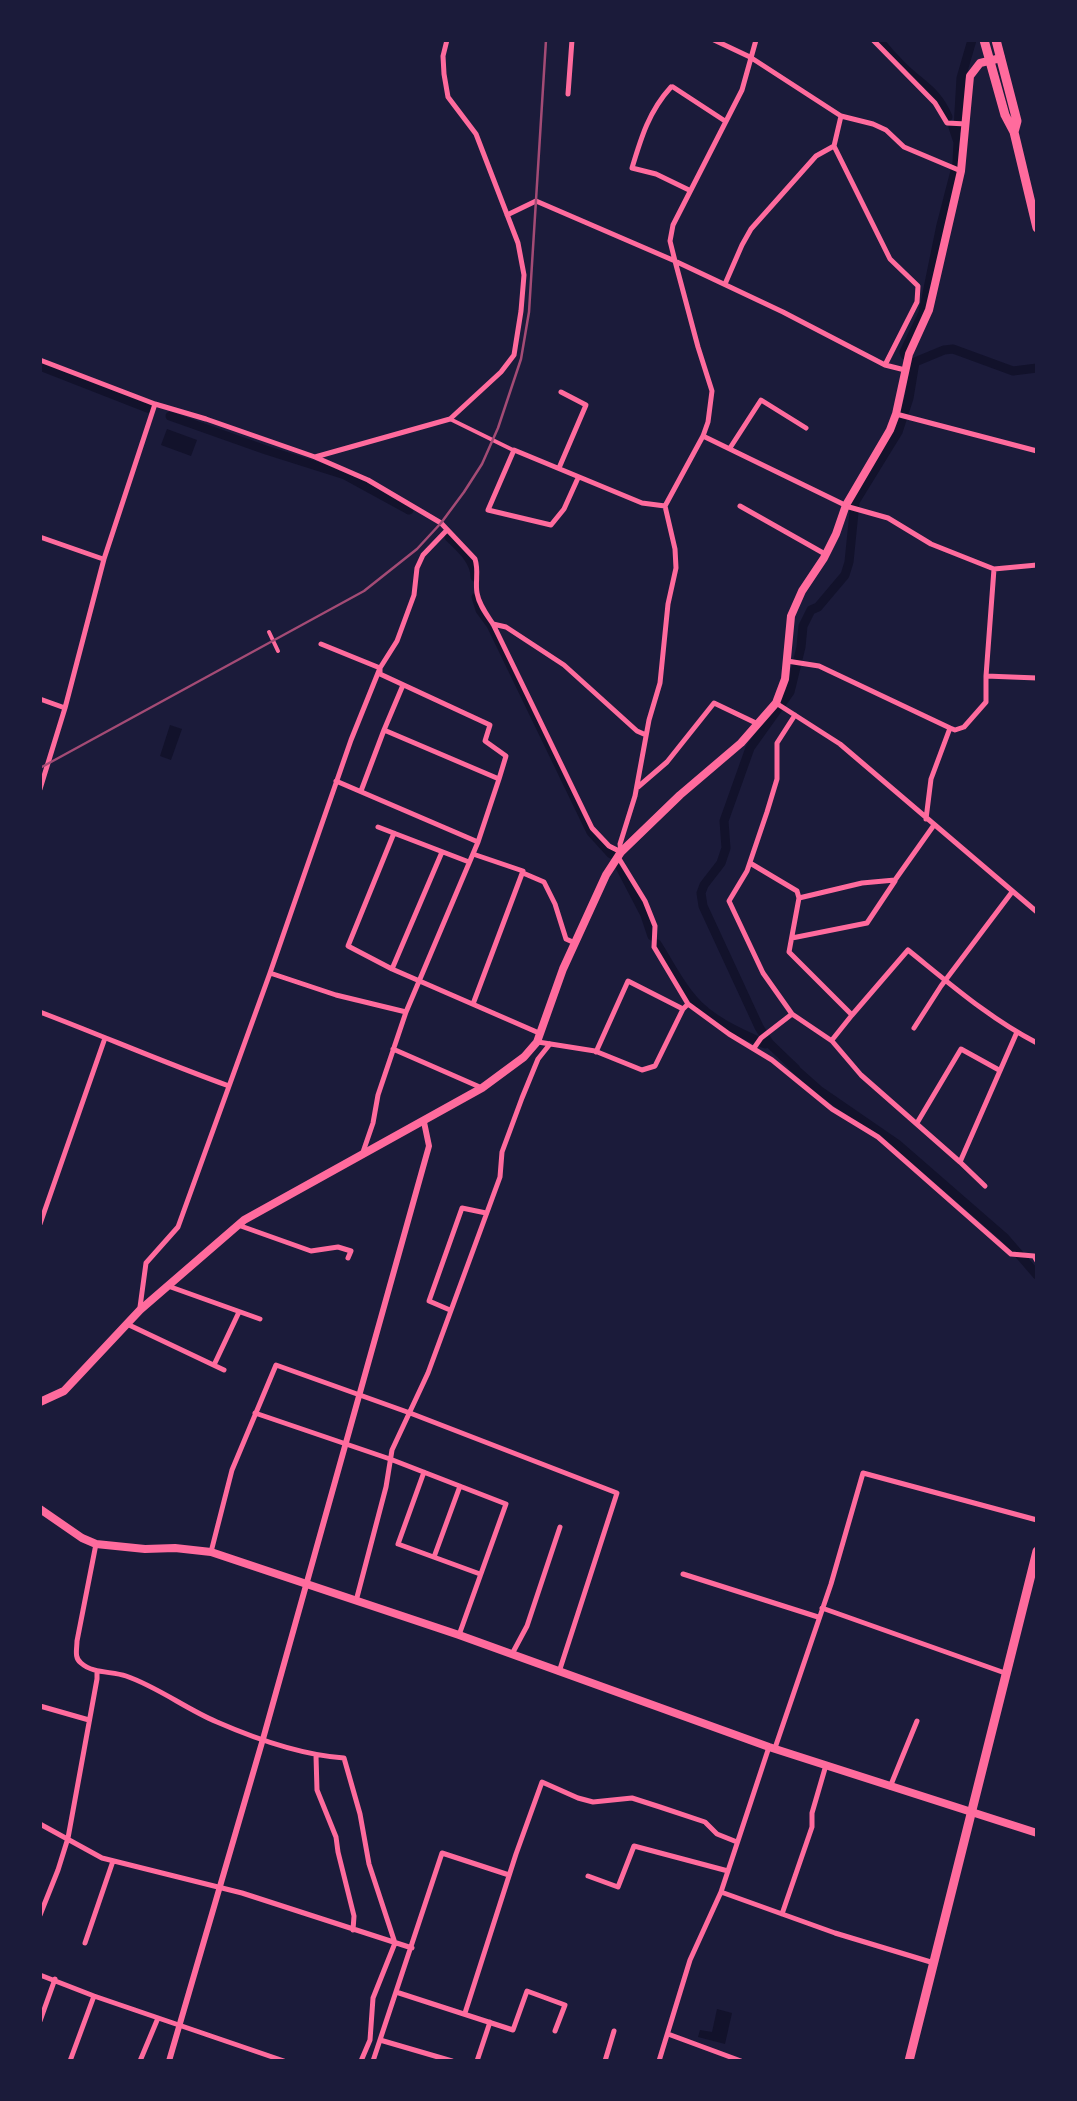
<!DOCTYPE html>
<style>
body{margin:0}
#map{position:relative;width:1077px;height:2101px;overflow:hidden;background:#1b1b3a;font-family:Rubik,sans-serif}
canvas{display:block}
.frame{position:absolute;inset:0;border:42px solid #1b1b3a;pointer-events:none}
</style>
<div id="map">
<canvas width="1077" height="2101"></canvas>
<div class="frame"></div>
</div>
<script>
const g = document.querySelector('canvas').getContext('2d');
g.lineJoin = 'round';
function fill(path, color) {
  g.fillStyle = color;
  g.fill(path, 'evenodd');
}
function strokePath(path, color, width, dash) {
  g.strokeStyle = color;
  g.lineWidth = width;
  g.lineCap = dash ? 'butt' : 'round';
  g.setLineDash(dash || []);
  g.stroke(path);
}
fill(new Path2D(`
 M167,429L197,440L191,456L161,445Z
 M170,725L182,729L171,760L160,756Z
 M717,2009L732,2013L725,2044L698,2037L700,2030L712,2032Z`), '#12122b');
strokePath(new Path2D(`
 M879,40C886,49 894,58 902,66C921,85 937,90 948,117
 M958,129L961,78L972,40
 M905,355L904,352L923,313L941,225L957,163L958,142L953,127
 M915,362L944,350L953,349L1013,371L1037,368
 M40,366L150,409
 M170,416L266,450L345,475L409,510
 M449,537C460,548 475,560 475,577
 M476,597L480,610L491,625L591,832L611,854
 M620,867L645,915L652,936
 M657,944C668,961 678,982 692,998C710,1020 740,1033 765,1044
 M793,1067L820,1091L897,1144L1005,1238L1037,1275
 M796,1069L769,1043L759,1027L703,906L701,893L704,885L721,863L726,848L724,821L750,748L790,692L801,647L803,626L811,610L818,607L845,575L849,562L855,502L898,432L909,398L915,362`), '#12122b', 9);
strokePath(new Path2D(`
 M450,419L513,450
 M269,632L278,651`), '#ff6b9d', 4);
strokePath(new Path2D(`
 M714,40L750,57L841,116L873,124L886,130L904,147L961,171
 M873,40L935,103L947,123L966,124
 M671,87C649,111 641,138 632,168L656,174L689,190
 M673,87L725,121
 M568,94L572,40
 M841,116L834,146L890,259L918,286L917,302L885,365
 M507,215L536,201L675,261L670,241L673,225L742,90L756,40
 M677,262L783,312L885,365L905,370
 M725,284L742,245L751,229L816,156L834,146
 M40,360L155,404L206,419L315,457L450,419L501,372L514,355L521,311L524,275L518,243L476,134L448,97L444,74L443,56L447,40
 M896,414L1037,451
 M703,436L849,507L888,518L931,544L994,569L1037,565
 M730,448L761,400L806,428
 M315,457L368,480L441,523L475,559C479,571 475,581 477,593C479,605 487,615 493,624L592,828L609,846L621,852L620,844L635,796L649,720L660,683L668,604L676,568L675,549L665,506L703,436L708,422L712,391L698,347L675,261
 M559,468L586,405L561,392
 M578,478L564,509L551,525L488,510L514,450L642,503L665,506
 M740,506L825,554
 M40,537L103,559
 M493,624L506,627L564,665L637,731L646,735
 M321,644L380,668V674L490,725L485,741L506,756L499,779
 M787,661L819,666L950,728L931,779L926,819
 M986,676L1037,678
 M40,699L65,708
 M776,703L840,744L1037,912
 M795,715L777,743V779L767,812L747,871L729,901L763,973L792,1014L832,1041L861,1075L960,1162L1017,1032
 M950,728L955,730L964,727L986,702V676L994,569
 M336,781L478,842
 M638,787L667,762L714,703L758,724
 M40,789L65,708L104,559L155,404
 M361,791L384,730
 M378,827L469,862
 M394,833L348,946L392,969L539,1033
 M473,854L523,871L473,1004
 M618,857L645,901L655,926L654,947L688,1004L729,1034L772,1060L832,1109L878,1137L1011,1254L1034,1256L1037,1261
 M750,863L797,891L799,898L789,952L852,1015L832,1040
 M523,873L544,882L555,904L566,939L575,943
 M799,898L862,883L895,880L934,825
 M792,938L867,923L895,881
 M392,969L442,852
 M270,973L336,995L406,1012
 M40,1012C103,1036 165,1063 229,1086
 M852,1015L908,950C949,983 990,1019 1037,1043
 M914,1028L941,986L1012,892
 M538,1042L595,1051L642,1070L655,1066L683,1009L688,1004
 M754,1048L761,1038L792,1014
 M393,1049L482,1088
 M596,1052L628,981L683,1009
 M917,1123L961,1049L999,1070
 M363,1152L373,1123L378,1095L406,1012L478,842L499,779L384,730L403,685
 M960,1162L985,1186
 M40,1224L105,1038
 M238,1225L311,1251L338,1247L351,1251L348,1258
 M168,1286L260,1319
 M140,1307L146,1263L178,1227L270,973L351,740L380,668L397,641L414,595L417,568L423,555L446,531
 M450,1310L429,1301L462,1208L486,1213
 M127,1324L224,1370
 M214,1365L239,1312
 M255,1413L390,1459L506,1504L459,1635
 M424,1472L398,1544L480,1574
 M96,1544L77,1641C77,1649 74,1658 81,1663C93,1674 112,1671 126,1676C158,1687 186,1709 217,1722C256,1739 301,1755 344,1758L360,1814L369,1864L395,1943L373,1998L370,2040L361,2061
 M211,1552L232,1470L276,1365L410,1413L617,1493L559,1672
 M434,1557L460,1486
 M683,1574L818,1617
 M356,1601L386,1487L392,1450L428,1373L500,1177L502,1152L522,1098L538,1059L550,1044
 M822,1608L1005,1673
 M512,1654L527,1626L560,1527
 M40,1706L89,1720
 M775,1748L831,1584L863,1473L1037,1520
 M316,1756L317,1790L336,1837L338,1852L354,1916L353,1930
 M890,1787L917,1721
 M40,1824L102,1858L242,1893L412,1948
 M588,1876L618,1887L634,1846L728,1871
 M721,1892L835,1933L934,1963
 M782,1914L812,1827V1813L826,1765
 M40,1915L58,1870L68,1838L97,1679V1671
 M85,1943L113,1861
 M40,1975L94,1996L284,2061
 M396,1992L513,2030L527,1991L565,2005L555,2031
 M465,2013L516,1854L542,1782L578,1798L593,1802L632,1798L660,1807L705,1822L717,1834L737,1842
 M40,2021L55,1979
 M668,2034L741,2061
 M380,2040L452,2061
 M70,2061L94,1996
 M140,2061L158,2018
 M373,2061L442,1853L509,1875
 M477,2061L490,2022
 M605,2061L614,2031
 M659,2061L690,1960L721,1892L769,1747`), '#ff6b9d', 5);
strokePath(new Path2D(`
 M169,2061L263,1739L429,1146L424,1122`), '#ff6b9d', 6);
strokePath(new Path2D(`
 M40,1402L64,1391L140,1310L244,1220L482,1088L524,1057L537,1042L563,969L606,875L621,852L680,795L741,743L776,703L785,679L791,616L802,591L824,558L836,534L846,505L890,430L896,414L909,354L929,310L961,171L970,76L980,63L1001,58
 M40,1509L82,1538L96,1544L145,1549L175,1548L211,1552L459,1635L769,1747L1037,1833`), '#ff6b9d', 8);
strokePath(new Path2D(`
 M984,40L1005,115L1014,132L1037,228
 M996,40L1017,121L1014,132
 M909,2061L1037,1551`), '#ff6b9d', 9);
strokePath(new Path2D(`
 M40,768L364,591L417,549L441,523L464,492L482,464L498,428L521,359L529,312L546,40`), '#a44b75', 2.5);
</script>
